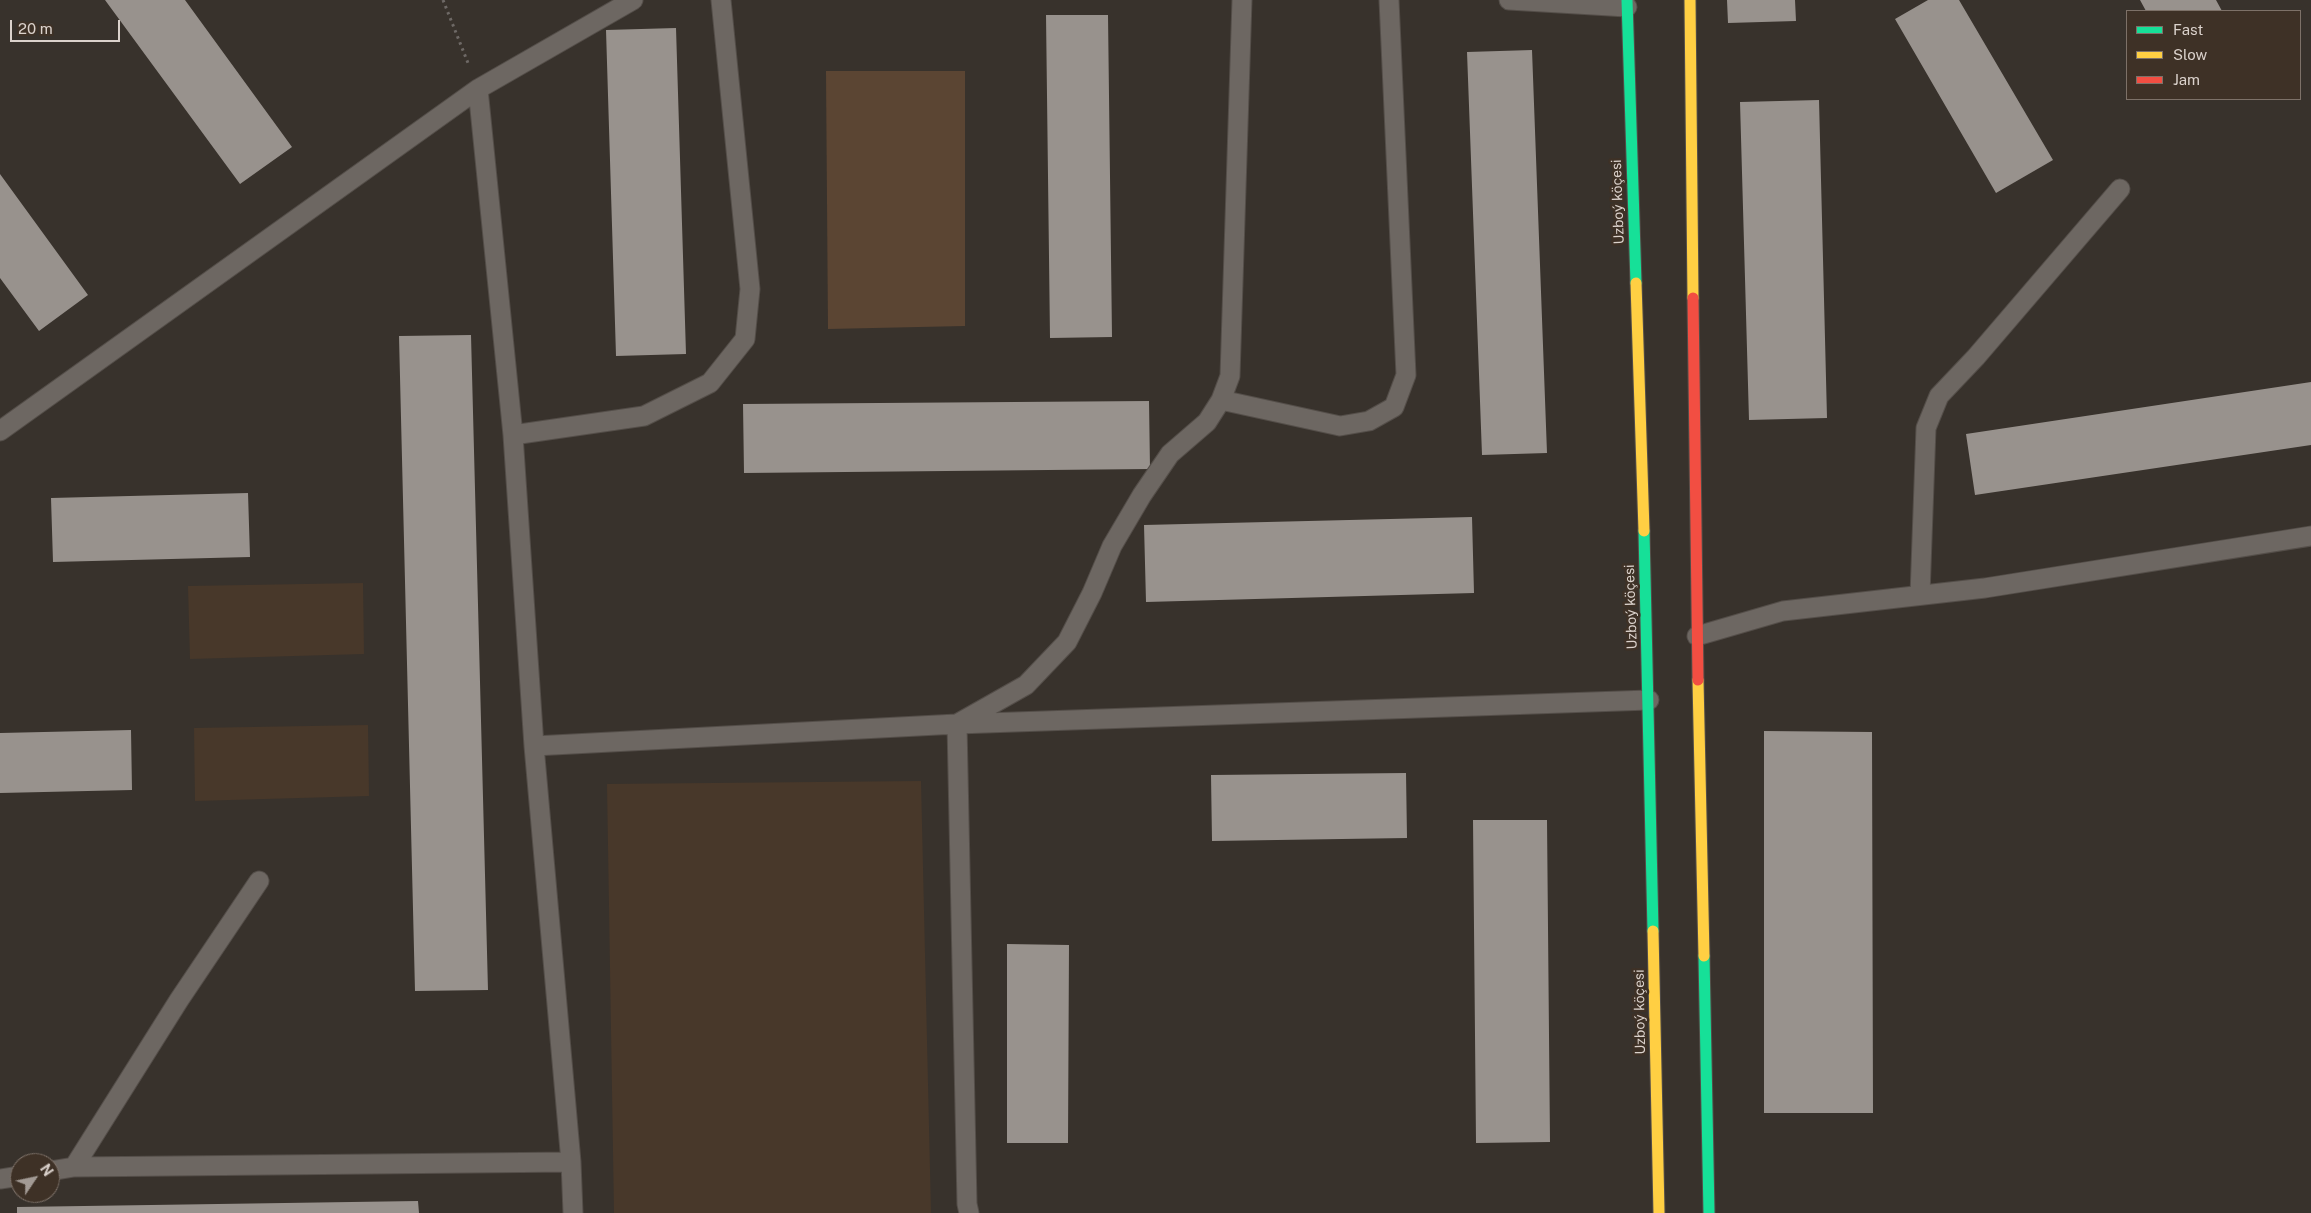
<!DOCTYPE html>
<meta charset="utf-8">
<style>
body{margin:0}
#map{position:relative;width:2311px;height:1213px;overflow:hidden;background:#38322c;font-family:"Public Sans",sans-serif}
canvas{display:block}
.legend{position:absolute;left:2126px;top:10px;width:175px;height:90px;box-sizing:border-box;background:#3e3126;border:1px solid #7d7168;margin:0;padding:6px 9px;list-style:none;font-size:15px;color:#dbd2cc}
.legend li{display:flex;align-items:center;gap:10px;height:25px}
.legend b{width:25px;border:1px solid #7d7168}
.north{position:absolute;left:10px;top:1153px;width:50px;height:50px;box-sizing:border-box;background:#3e3126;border:1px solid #7d7168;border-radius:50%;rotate:56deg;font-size:14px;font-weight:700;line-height:20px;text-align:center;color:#dbd2cc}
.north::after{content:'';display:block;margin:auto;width:18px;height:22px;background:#a29a94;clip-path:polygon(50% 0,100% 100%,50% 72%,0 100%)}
.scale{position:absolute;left:10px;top:20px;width:110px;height:22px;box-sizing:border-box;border:2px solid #dbd2cc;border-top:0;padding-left:6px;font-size:15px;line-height:18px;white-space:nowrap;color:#dbd2cc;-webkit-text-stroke:4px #3e3126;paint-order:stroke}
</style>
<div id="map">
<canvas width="2311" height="1213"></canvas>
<ul class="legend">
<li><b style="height:6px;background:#16e098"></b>Fast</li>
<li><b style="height:6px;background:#ffcf43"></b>Slow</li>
<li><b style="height:6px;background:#f24e42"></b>Jam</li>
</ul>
<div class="north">N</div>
<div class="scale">20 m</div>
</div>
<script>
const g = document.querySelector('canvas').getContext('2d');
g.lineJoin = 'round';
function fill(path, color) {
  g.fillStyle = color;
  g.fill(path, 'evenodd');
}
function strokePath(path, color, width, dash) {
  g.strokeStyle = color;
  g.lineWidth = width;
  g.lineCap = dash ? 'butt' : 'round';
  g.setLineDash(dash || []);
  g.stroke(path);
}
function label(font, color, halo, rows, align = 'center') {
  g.font = font + ' "Public Sans",sans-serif';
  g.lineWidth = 5;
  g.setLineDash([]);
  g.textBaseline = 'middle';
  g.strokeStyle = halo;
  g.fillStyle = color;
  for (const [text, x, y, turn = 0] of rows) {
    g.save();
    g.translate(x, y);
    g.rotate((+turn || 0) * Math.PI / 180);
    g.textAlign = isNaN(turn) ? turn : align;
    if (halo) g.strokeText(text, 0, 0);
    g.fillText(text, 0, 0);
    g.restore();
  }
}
fill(new Path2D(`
 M363,583L364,654L190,659L188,586Z
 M368,725L369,796L195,801L194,728Z
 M921,781L931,1213H614L607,784Z`), '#48382a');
fill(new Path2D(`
 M826,71H965V326L828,329Z`), '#5b4533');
fill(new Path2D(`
 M105,0H185L292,147L240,184Z
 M1727,0H1795L1796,21L1728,23Z
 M1928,0H1959L2053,160L1996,193L1895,19Z
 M2140,0H2216L2222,11H2146Z
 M1046,15H1108L1112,337L1050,338Z
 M676,28L686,354L616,356L606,30Z
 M1532,50L1547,453L1482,455L1467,52Z
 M1819,100L1827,418L1749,420L1740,102Z
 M0,174L88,295L39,331L0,278Z
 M471,335L488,990L415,991L399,336Z
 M2311,382V445L1975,495L1966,434Z
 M1149,401L1150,469L744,473L743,404Z
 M248,493L250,557L53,562L51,498Z
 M1472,517L1474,593L1146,602L1144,525Z
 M131,730L132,790L0,793V733Z
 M1764,731L1872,732L1873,1113H1764Z
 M1406,773L1407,838L1212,841L1211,775Z
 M1473,820H1547L1550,1142L1476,1143Z
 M1007,944L1069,945L1068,1143H1007Z
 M418,1201L419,1213H17V1207Z`), '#98928d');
const lane = new Path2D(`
 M1509,0L1627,7
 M478,89L513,435L534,746L571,1162L573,1213
 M1221,400L1340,426L1369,421L1394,407L1406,375L1389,0
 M0,431L478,89L633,0
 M513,435L644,416L710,383L745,339L750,289L721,0
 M1920,595L1926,428L1939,396L1976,357L2120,189
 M1697,636L1783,611L1985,588L2311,536
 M534,746L957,724L1649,700
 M74,1167L571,1162
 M50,1171L74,1167L179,1000L259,881
 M0,1179L20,1176
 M969,1213L967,1204L957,724L1026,685L1067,642L1092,593L1112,546L1142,495L1170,454L1207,422L1221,400L1230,376L1242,0`);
const fast = new Path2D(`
 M1627,0L1636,283
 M1644,531L1653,931
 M1704,956L1709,1213`);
const slow = new Path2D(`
 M1690,0L1693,298
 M1636,283L1644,531
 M1698,680L1704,956
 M1653,931L1659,1213`);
const jam = new Path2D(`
 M1693,298L1698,680`);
strokePath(lane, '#544e49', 21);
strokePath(fast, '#544e49', 13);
strokePath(slow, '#544e49', 13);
strokePath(jam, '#544e49', 13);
strokePath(new Path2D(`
 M443,0L468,63`), '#6e6966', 3, [2.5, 4]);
strokePath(lane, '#6d6762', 19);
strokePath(fast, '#16e098', 11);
strokePath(slow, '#ffcf43', 11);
strokePath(jam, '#f24e42', 11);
label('14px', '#dbd2cc', '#3e3126', [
 ["Uzboý köçesi",1618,202,-92],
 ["Uzboý köçesi",1631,607,-92],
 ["Uzboý köçesi",1640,1012,-91]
]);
</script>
